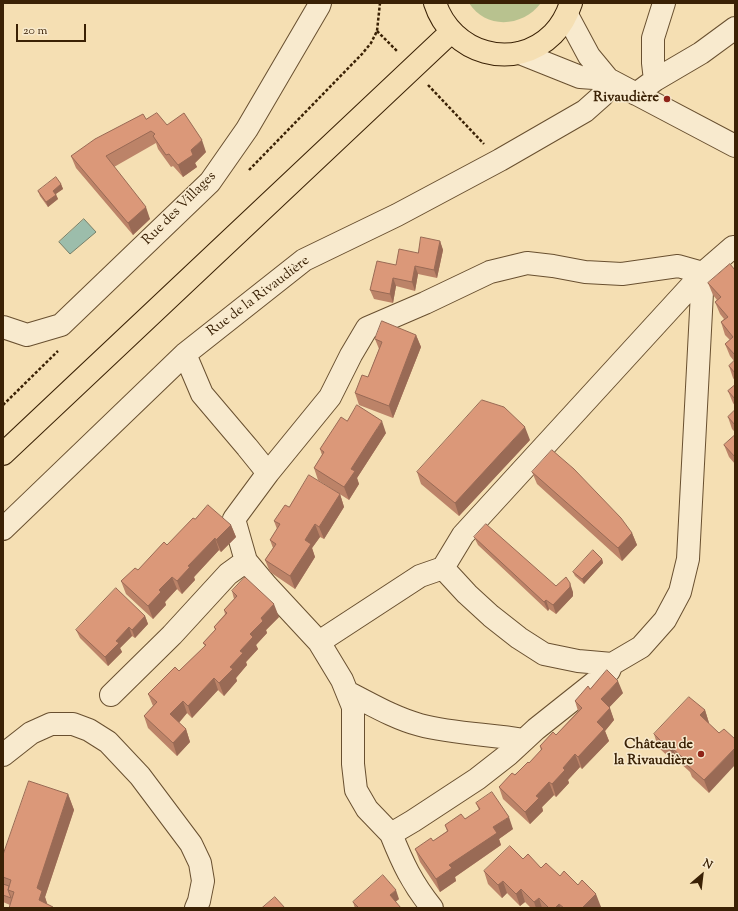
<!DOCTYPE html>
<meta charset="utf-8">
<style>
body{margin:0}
#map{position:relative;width:738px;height:911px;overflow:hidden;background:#f5dfb3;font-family:"Sorts Mill Goudy",serif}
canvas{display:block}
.frame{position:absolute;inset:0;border:4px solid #3a2105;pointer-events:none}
.north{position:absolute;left:682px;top:855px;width:40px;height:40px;-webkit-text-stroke:3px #f8eace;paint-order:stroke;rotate:28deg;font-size:11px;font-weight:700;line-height:16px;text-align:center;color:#3a2105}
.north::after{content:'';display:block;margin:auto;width:14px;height:18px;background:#3a2105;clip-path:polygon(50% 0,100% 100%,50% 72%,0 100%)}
.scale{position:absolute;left:16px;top:24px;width:70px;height:18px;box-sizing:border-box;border:2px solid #3a2105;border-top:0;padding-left:5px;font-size:12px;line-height:14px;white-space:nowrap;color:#3a2105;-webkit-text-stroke:3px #f8eace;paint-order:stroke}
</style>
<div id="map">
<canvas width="738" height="911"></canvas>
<div class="frame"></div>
<div class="north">N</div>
<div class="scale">20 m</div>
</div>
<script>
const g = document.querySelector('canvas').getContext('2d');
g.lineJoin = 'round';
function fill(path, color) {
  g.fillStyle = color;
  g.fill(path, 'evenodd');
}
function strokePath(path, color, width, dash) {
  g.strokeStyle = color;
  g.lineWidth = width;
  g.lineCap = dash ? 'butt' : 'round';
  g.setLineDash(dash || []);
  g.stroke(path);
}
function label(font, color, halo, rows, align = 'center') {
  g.font = font + ' "Sorts Mill Goudy",serif';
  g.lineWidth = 3;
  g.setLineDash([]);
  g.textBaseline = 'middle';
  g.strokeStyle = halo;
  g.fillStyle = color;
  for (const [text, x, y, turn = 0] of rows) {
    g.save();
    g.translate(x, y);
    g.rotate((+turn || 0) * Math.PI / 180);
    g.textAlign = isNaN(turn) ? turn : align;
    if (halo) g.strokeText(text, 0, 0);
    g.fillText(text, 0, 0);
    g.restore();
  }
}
fill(new Path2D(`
 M469,3H541C523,27 486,30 469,3Z`), '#b8c28f');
const water = new Path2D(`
 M84,219L96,232L70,254L59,242Z`);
fill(water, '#9cbdab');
strokePath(water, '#757f69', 1);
const minor = new Path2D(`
 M567,15L589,56L608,79L735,146
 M520,53L580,77L608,79
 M655,80L653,63V38L664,3
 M636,94L655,80L701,53L735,28
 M3,327L27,335L61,325L210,182L247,129L319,6L320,3
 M185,354L202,394L247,447L268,473L234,519L246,561L267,586L319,642L342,680L353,707V764L356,790L367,809L391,834L413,821L477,779L509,754L536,729L609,671L612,664
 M268,473L330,397L351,355L367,328L425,303L490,272L527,263L553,266L585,272L622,274L678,266L703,273L688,559L680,592L665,620L641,647L612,664L578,661L544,654L519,638L491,616L467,594L443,568
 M3,529L185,354L304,260L397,215L500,160L585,111L603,95L608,79
 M319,642L420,576L443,568L463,535L703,273L733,247
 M347,692C371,704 394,718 420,725C454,734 490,734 524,740
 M111,695L172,635L228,574L246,561
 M3,755L31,733L51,724H73L89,730L108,742L140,776L191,844L200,863L203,881L199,901L196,908
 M391,834C403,864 412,883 432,908`);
const major = new Path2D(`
 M435,3C451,53 514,73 553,34C562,25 567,15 571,3
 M3,454L451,32`);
strokePath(minor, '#695030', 24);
strokePath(major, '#3a2105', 24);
strokePath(new Path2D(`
 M377,31L398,52
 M428,85L484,144
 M249,170L362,54L371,43L377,31L380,3
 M3,405L58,351`), '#3a2105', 2.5, [3, 2]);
strokePath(minor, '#f8eace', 22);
strokePath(major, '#f5dfb3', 22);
fill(new Path2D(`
 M146,119L167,125L206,152L195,163L197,167L183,177L173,166L171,167L158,149L156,143L114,167L150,219L133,235L76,168L71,156Z
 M61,184L63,189L56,194L58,199L48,207L40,196L38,191Z
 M440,241L443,250L437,278L418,274L415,291L396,286L393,303L374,299L370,290L396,265Z
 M735,270V381L733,378L729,366L734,361L730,356L725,344L730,340L725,335L721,322L724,319L720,314L715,302L717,300L713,295L708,283Z
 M416,335L421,347L393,418L359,405L355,393L368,377L379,349L375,339Z
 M735,385V406L733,403L728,391Z
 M735,410V432L732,429L728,417Z
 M347,421L386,433L357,478L359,484L349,500L318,480L314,468L322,455L320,449Z
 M735,435V464L729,457L724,445Z
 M530,440L459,516L421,484L417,472Z
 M532,472L632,533L637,545L622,561L537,484Z
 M340,494L344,507L324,539L320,537L312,548L315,557L295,589L270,572L265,560L273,548L270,540L277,529L274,521L289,507Z
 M231,525L236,537L221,552L219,550L194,577L195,580L182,594L177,589L165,602L166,605L153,619L126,594L121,581L138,570L167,545Z
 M474,537L556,586L573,592V596L556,614L549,609L548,611L478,545Z
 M602,559L603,563L584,584L575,576L573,572Z
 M232,591L279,617L266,630L267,633L256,645L258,649L246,662L247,665L236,678L237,681L224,696L218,690L192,718L187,713L179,723L186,729L190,742L177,756L148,728L144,716L153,706L148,694L179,671L205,646L203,643L215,630L214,627L225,614L224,610L234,599Z
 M145,616L148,624L135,638L132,636L120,648L122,652L108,666L80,638L76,630Z
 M590,689L623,693L609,707L614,720L605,731L609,741L582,769L580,767L568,780L569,783L556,797L554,795L542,807L543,811L530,824L503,799L499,787L529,763L541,751L540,746L556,735L578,711L575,701Z
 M705,710L709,723H708L709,793L692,777L690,772L678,761L675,763L658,747L654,734Z
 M68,794L74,810L45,897L47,904L54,908H9L10,905L3,902V855Z
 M476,803L513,829L499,839L501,845L455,877L456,881L440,892L420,862L415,849L433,841L447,831L445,825L465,819L479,810Z
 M523,859L578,885L601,907L599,908H531L525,902L520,906L507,893L502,898L488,884L484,871Z
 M399,899L395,902L401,908H355L353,902Z`), '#bc8368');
fill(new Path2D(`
 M202,140L206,152L195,163L197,167L183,177L178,165L191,150Z
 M61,184L63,189L54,195L53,191Z
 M56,195L58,199L48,207L46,202Z
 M146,207L150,219L133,235L128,223Z
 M440,241L443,250L437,278L434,270Z
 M415,266L418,274L415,291L412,282Z
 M393,278L396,286L393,303L390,294Z
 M416,335L421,347L393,418L389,406Z
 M382,421L386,433L357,478L359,484L349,500L344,487L351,469Z
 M525,427L530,440L459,516L455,503Z
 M340,494L344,507L324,539L319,527Z
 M315,524L320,537L312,548L315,557L295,589L290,576L305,540Z
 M231,525L236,537L221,552L216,540Z
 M632,533L637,545L622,561L618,548Z
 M215,538L219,550L194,577L195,580L182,594L177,581L188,566Z
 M602,559L603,563L584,584L582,579Z
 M172,577L177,589L165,602L166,605L153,619L148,606L159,590Z
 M570,583L573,592V596L556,614L553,605Z
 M546,600L549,609L548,611L544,602Z
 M274,604L279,617L266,630L267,633L256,645L258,649L246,662L247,665L236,678L237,681L224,696L219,683L261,618Z
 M145,616L148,624L135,638L132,630Z
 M129,627L132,636L120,648L122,652L108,666L105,657L116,641Z
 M214,678L218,690L192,718L188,706Z
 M618,681L623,693L605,712L601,699Z
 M183,701L187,713L175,727L170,714Z
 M610,708L614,720L605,731L609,741L582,769L578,757L597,722Z
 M705,710L709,723L704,727L700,715Z
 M186,729L190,742L177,756L173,743Z
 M735,748V765L709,793L704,780Z
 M673,749L678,761L675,763L671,751Z
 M575,754L580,767L568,780L569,783L556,797L552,784L563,768Z
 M549,782L554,795L542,807L543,811L530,824L525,812L536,796Z
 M68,794L74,810L45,897L48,906L39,900L37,888Z
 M509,817L513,829L499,839L501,845L455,877L456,881L440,892L436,879L449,865L493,827Z
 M503,881L507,893L502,898L498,885Z
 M521,889L525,902L520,906L516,894Z
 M396,890L399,899L393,904L390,895Z
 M596,894L601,907L599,908H582Z
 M539,898L542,908H536L534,902Z
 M559,904L561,908H555Z`), '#996a55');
const building = new Path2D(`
 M157,113L167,125L184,113L202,140L191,150L193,155L178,165L169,154L166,155L153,136L155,134L151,131L106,156L146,207L128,223L71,156L95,139L143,114L146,119Z
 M56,177L61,184L53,191L56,195L46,202L38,191Z
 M421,237L440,241L434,270L415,266L412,282L393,278L390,294L370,290L377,261L396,265L399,249L418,253Z
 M730,264L735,270V355L725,344L733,337L721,322L728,317L715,302L721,297L708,283Z
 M382,321L416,335L389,406L355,393L362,375L368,377L382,342L375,339Z
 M735,360V373L729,366Z
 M735,385V399L728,391Z
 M482,400L504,407L525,427L455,503L417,472Z
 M357,405L382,421L351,469L355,471L344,487L314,468L324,452L320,449L341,417L347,421Z
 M735,410V425L728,417Z
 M735,435V457L724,445Z
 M552,450L574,469L621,518L632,533L618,548L532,472Z
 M309,475L340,494L319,527L315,524L305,540L311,544L290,576L265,560L276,544L270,540L280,524L274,521L285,505L289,507Z
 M208,505L231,525L216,540L215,538L188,566L190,567L177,581L172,577L159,590L161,592L148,606L121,581L135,568L138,570L164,542L167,545L193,518L195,519Z
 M486,524L556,586L566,577L570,583V587L553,605L546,600L544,602L474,537Z
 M593,550L602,559L582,579L573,572Z
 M245,577L274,604L261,618L263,621L250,634L253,637L240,651L243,653L230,667L233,669L219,683L214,678L188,706L183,701L170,714L186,729L173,743L144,716L157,702L148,694L175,667L179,671L206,645L203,643L216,629L214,627L227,613L224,610L237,596L232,591Z
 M116,588L145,616L132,630L129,627L116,641L119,643L105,657L76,630Z
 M607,670L618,681L601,699L610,708L597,722L604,729L578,757L575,754L563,768L565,770L552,784L549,782L536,796L539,798L525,812L499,787L512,773L515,775L528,762L529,763L542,749L540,746L553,732L556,735L582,708L575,701L588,686L590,689Z
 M689,697L705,710L700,715L719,733L724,729L735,739V748L704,780L687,765L689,763L673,749L671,751L654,734Z
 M29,781L68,794L37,888L42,891L39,900L53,907V908H9L14,892L8,890L11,880L3,877V855Z
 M492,792L509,817L493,827L497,833L449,865L452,868L436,879L415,849L431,838L433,841L448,831L445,825L461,814L465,819L480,809L476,803Z
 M510,846L523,859L528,854L541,868L546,863L560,876L564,871L578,885L582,880L596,894L582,908H564L559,904L555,908H549L539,898L534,902L521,889L516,894L503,881L498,885L484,871Z
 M383,875L396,890L390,895L401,908H359L353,902Z
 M3,884L9,886L8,890L11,898L3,895Z
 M275,897L285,908H262Z`);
fill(building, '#db9879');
strokePath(building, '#996a55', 1);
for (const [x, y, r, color] of [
 [667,99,4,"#8f2418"],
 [701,754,4,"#8f2418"]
]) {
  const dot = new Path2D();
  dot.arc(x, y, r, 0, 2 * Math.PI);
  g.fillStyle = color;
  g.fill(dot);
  strokePath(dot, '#f8eace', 1.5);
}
label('bold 14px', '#3a2105', '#f8eace', [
 ["Rivaudière",659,99],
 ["Château de",693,746],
 ["la Rivaudière",693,762]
], 'right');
label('14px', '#3a2105', '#f8eace', [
 ["Rue des Villages",180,209,-45],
 ["Rue de la Rivaudière",259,297,-37]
]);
</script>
